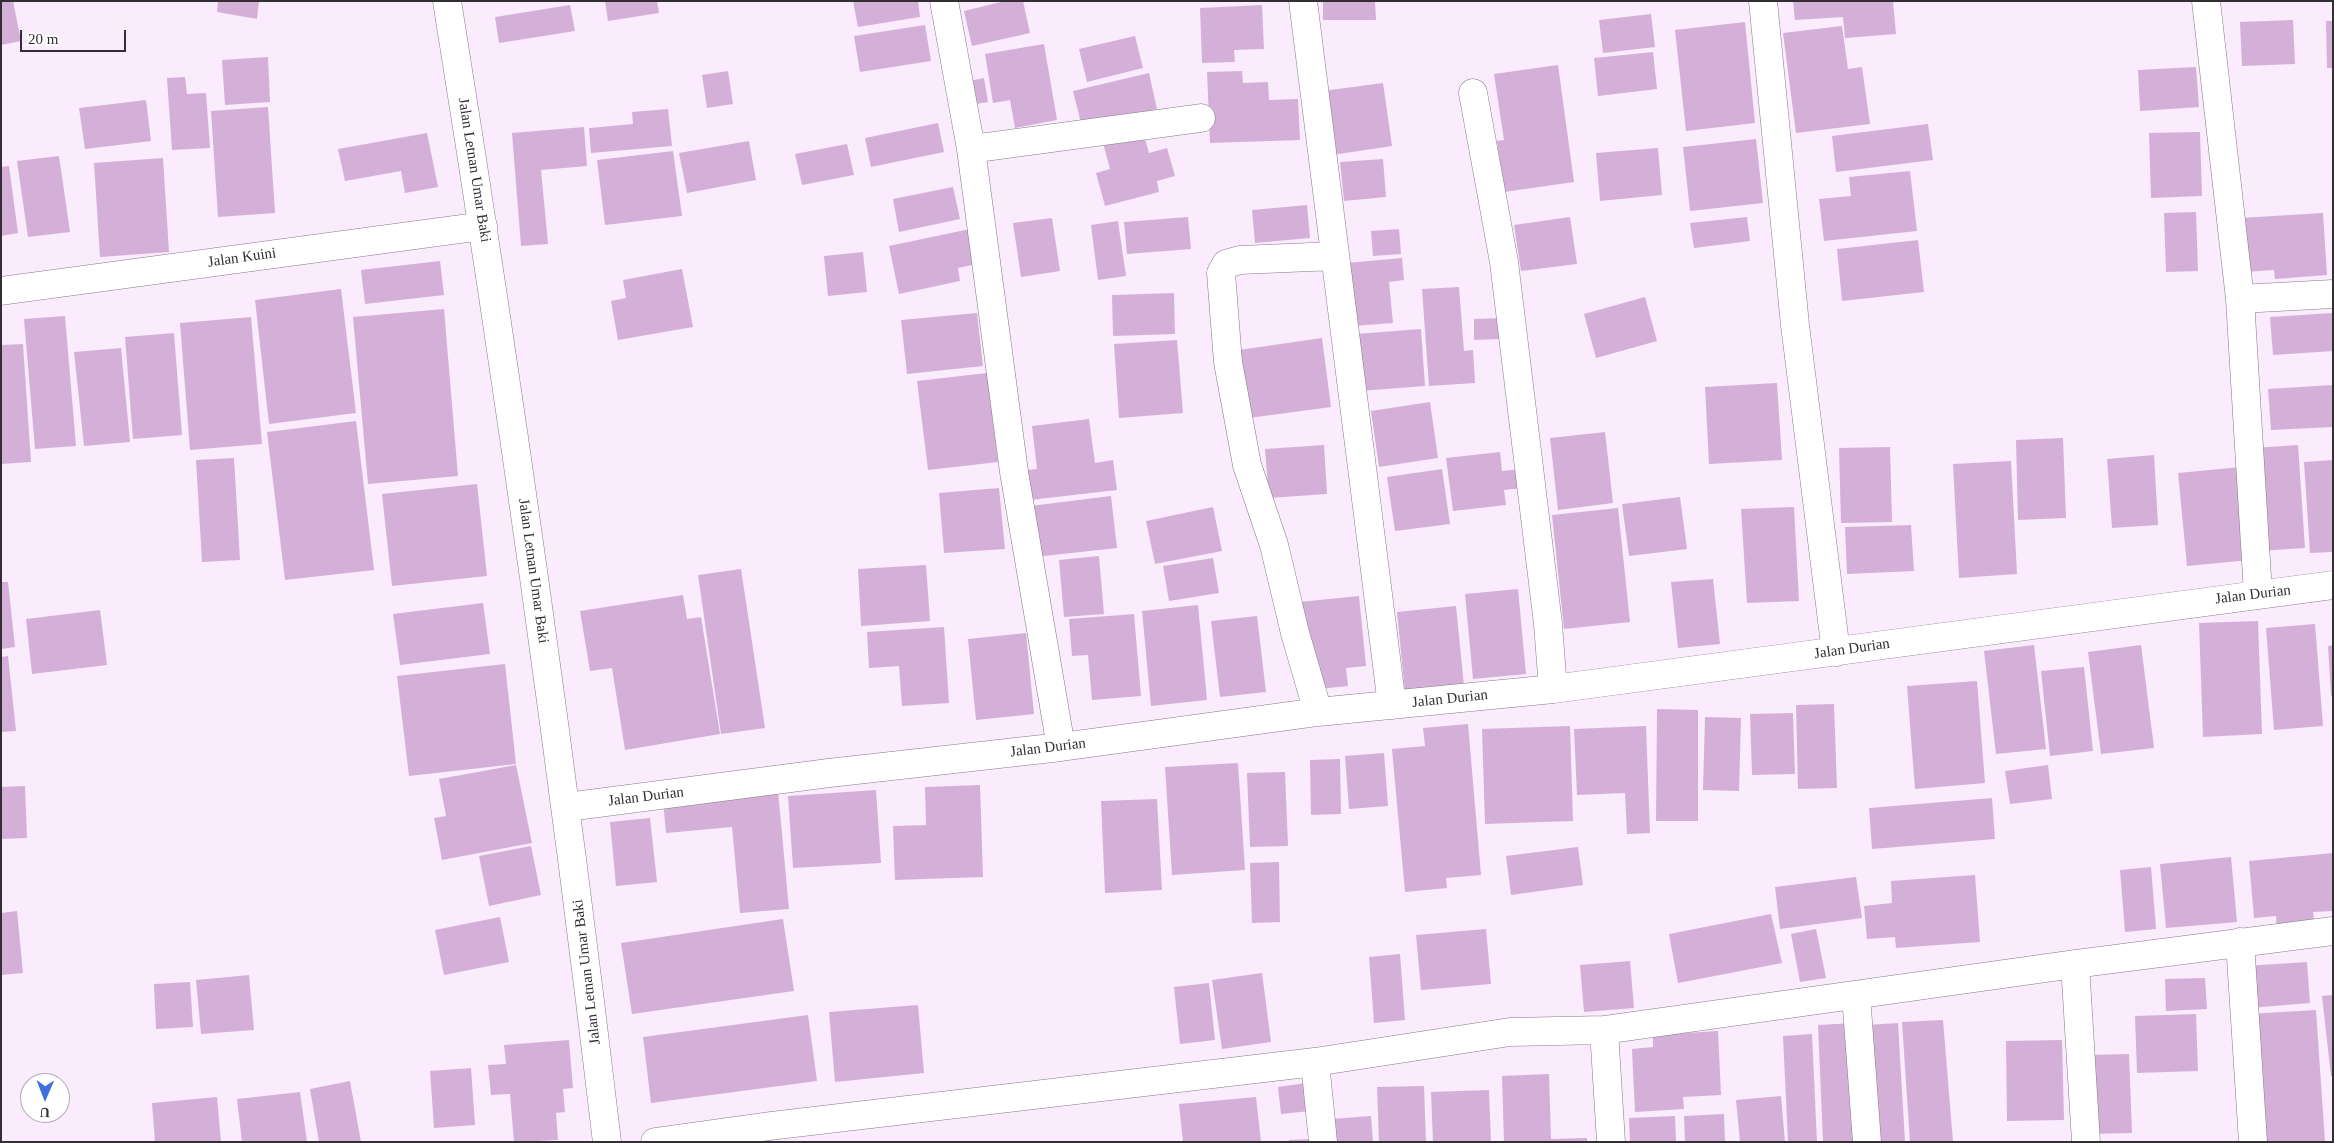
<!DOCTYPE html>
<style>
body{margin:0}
#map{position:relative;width:2334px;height:1143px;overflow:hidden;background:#faecfc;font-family:Georgia,serif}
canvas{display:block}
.frame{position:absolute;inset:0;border:2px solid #332e34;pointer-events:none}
.north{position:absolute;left:20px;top:1073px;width:50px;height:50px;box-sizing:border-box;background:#fff;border:1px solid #adabae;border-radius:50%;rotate:181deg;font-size:14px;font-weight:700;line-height:20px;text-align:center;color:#332e34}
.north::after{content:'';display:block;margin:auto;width:18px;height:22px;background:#3f6fe0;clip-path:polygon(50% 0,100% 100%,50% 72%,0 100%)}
.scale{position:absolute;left:20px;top:30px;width:106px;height:22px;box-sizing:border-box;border:2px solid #332e34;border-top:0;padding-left:6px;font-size:15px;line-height:18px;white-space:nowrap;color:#332e34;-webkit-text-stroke:4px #fff;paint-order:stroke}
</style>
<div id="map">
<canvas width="2334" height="1143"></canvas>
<div class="frame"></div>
<div class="north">U</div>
<div class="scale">20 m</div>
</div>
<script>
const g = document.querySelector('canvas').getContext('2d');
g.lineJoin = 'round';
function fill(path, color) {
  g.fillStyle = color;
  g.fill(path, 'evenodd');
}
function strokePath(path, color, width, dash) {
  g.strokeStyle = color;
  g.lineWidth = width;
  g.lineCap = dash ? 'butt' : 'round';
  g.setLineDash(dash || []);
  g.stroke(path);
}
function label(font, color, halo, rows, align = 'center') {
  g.font = font + ' Georgia,serif';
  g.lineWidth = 4;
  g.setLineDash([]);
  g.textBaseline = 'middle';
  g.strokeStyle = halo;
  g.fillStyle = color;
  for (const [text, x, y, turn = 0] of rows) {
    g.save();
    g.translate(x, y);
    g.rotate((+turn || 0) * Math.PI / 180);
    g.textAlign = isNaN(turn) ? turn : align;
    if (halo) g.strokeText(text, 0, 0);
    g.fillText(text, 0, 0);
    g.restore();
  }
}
fill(new Path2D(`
 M1,1H13L21,41L1,45Z
 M218,1H259L257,19L217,12Z
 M605,1H657L659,13L608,21Z
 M853,1H918L920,17L858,27Z
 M1005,1H1023L1030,33L972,46L964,11Z
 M1323,1H1375L1376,20H1323Z
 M1793,1H1893L1896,34L1845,38L1843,17L1795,20Z
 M570,5L575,31L499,43L495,17Z
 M1262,5L1264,49L1234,50L1235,62L1202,63L1200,8Z
 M1651,14L1655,47L1603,53L1599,20Z
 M2293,20L2295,64L2242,66L2240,22Z
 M2326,21H2333V68H2327Z
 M1745,22L1755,123L1686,131L1675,30Z
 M925,25L931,61L860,72L854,36Z
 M1842,26L1848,69L1862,67L1870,124L1796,133L1783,33Z
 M1135,36L1143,68L1087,82L1079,49Z
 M1044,44L1057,120L1015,128L1010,100L993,103L985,54Z
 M1653,52L1657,89L1598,96L1594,58Z
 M268,57L270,102L225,105L222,60Z
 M1558,65L1574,182L1504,192L1497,141L1504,140L1494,74Z
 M2196,67L2199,107L2140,111L2138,70Z
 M728,71L733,104L707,108L702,75Z
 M1242,71L1243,83L1268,82L1269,100L1298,99L1300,140L1210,143L1207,72Z
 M1149,73L1157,109L1082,127L1073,91Z
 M185,77L187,94L206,93L210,148L172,150L167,78Z
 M984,78L988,102L969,105L965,82Z
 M1383,83L1392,146L1332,155L1323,91Z
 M146,100L151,141L85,149L79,108Z
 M268,107L275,213L218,217L211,111Z
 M668,109L672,146L591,153L589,128L633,124L632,112Z
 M938,123L944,152L871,167L865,138Z
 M1928,124L1933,160L1836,172L1832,136Z
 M584,127L587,166L541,170L548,244L521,246L512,133Z
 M1143,132L1149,153L1167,148L1175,176L1157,181L1159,192L1105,206L1096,173L1110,169L1103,143Z
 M2200,132L2202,196L2151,198L2149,133Z
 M427,133L438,187L405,193L401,171L345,181L338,149Z
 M1756,139L1763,203L1690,211L1683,147Z
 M749,141L756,180L687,193L679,153Z
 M847,144L854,175L802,185L795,154Z
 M1658,148L1662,195L1600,201L1596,153Z
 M673,151L682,216L605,225L597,160Z
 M59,156L70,232L28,237L17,161Z
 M163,158L169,252L100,257L94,163Z
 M1383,159L1386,197L1344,201L1340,162Z
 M9,166L18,233L1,236V167Z
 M1910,171L1917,231L1824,241L1819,199L1851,196L1849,177Z
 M953,187L960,219L899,232L893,199Z
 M1307,205L1310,238L1255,243L1252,210Z
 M2196,212L2198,271L2166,272L2164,213Z
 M2323,213L2327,275L2275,279L2274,270L2244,272L2240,218Z
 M1188,217L1191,249L1127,254L1124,222Z
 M1570,217L1577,264L1521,271L1514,225Z
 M1747,217L1750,241L1694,248L1690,223Z
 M1052,218L1060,271L1021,277L1013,223Z
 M1118,221L1126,276L1098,280L1091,225Z
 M970,229L977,264L958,268L960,281L899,294L889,246Z
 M1399,229L1401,254L1373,256L1371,231Z
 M1918,240L1924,292L1842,301L1837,249Z
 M863,252L867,292L828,296L824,256Z
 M1402,258L1404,280L1389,282L1393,323L1353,326L1347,263Z
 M440,261L444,295L365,304L361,270Z
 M682,269L693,327L618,340L611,301L626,298L623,280Z
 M1459,287L1464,351L1473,350L1475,383L1429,386L1422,289Z
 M341,289L356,413L269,424L255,300Z
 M1174,293L1175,334L1113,336L1112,295Z
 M1645,297L1657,341L1596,358L1584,314Z
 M444,309L458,476L368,484L353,317Z
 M977,313L983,366L907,374L901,320Z
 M2333,313V351L2273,355L2270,317Z
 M65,316L76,446L35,449L24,319Z
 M251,317L262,444L190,450L180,323Z
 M1500,318V339L1474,340V319Z
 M1421,329L1425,386L1360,391L1356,334Z
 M174,333L182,435L133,439L125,337Z
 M1322,338L1331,407L1249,418L1239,350Z
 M1177,340L1183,413L1119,418L1114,344Z
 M23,344L31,462L1,464V345Z
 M121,348L130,442L84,446L74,352Z
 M987,373L998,462L928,470L917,381Z
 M1777,383L1782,460L1709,464L1705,387Z
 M2333,385V427L2271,430L2268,389Z
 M1430,402L1438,458L1379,467L1371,411Z
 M1089,419L1095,463L1113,460L1117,490L1030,500L1027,470L1037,469L1032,426Z
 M356,421L374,570L285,580L267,432Z
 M1605,432L1613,503L1558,510L1550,438Z
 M2063,438L2066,518L2018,520L2016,440Z
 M1324,445L1327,494L1269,498L1265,449Z
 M2298,445L2305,548L2259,551L2252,448Z
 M1890,447L1892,522L1841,523L1839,448Z
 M1500,452L1502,471L1522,469L1524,488L1504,490L1506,505L1453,511L1446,458Z
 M2154,455L2158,525L2112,528L2107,459Z
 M234,458L240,560L202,562L196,460Z
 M2333,460V552L2310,553L2304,462Z
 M2011,461L2017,574L1959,578L1953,464Z
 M2241,467L2250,560L2187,566L2178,473Z
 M1442,469L1450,524L1395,531L1387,477Z
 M477,484L487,576L392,586L382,494Z
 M999,488L1005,549L944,553L939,493Z
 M1111,496L1117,548L1035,557L1030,506Z
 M1680,497L1687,549L1629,556L1622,504Z
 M1213,507L1222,551L1155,564L1146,521Z
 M1794,507L1799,601L1747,603L1741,509Z
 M1618,508L1630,622L1564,629L1552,515Z
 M1911,525L1914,571L1847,574L1845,527Z
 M1099,556L1104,614L1064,617L1059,560Z
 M1213,558L1219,593L1169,601L1163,566Z
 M926,565L930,621L861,626L858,569Z
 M741,569L765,728L721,734L698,575Z
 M1713,579L1720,644L1678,648L1671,582Z
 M1,582H8L15,647L1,649Z
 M1518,589L1526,674L1473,679L1465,594Z
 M683,595L687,619L701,617L720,734L625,750L612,668L590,671L580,611Z
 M1359,596L1366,666L1346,668L1348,686L1318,689L1299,602Z
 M483,603L490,654L400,665L393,614Z
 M1198,605L1207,700L1151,706L1142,611Z
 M1456,606L1464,686L1405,692L1397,612Z
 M100,610L107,665L32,674L26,619Z
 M1134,614L1141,696L1092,700L1088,655L1072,656L1069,619Z
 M1257,616L1266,692L1220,697L1211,621Z
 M2258,621L2262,734L2203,737L2199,623Z
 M2315,624L2323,726L2274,730L2266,628Z
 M944,627L949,703L902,706L899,666L869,668L867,632Z
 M1026,633L1034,714L976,720L968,639Z
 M2034,645L2046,749L1996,754L1984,651Z
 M2141,645L2154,748L2101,754L2088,652Z
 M2333,645V696H2331L2328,646Z
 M8,656L16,731L1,732V657Z
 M505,664L516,764L409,776L397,676Z
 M2084,667L2093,751L2050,756L2041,671Z
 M1977,681L1985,783L1915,789L1907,686Z
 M1834,704L1837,788L1798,789L1796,705Z
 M1657,709L1698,710V821H1656Z
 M1793,713L1795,774L1752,775L1750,714Z
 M1705,717L1741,718L1739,791L1703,790Z
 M1468,724L1481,875L1446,878L1447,888L1405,892L1392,749L1425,746L1423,728Z
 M1570,726L1573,821L1485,824L1482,729Z
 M1646,726L1650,833L1627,834L1625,793L1577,795L1574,729Z
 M1384,753L1388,806L1349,809L1345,756Z
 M1340,759L1341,814L1311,815L1310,760Z
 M1238,763L1245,870L1172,875L1165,767Z
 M516,765L532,843L442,860L434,818L446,816L439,779Z
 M2048,765L2052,799L2010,804L2005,771Z
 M1285,772L1288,846L1250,847L1247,773Z
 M980,785L983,877L895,880L893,826L926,825L925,787Z
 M25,786L27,838L1,839V787Z
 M876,790L881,863L793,868L788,796Z
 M778,791L789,909L740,913L732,827L666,833L663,801Z
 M1992,798L1995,839L1872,849L1869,808Z
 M1157,799L1162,890L1105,893L1101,801Z
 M650,818L657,882L616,886L610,822Z
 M531,846L541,895L489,906L479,856Z
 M1578,847L1583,885L1511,895L1506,856Z
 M2333,853V911L2313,912L2315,927L2277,931L2276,916L2254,918L2249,861Z
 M2231,857L2237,922L2166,928L2160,864Z
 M1279,862L1280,922L1252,923L1250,863Z
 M2151,867L2156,929L2125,932L2120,870Z
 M1975,875L1980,942L1896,948L1895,937L1867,939L1864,906L1892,903L1891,881Z
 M1856,877L1862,918L1780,929L1775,887Z
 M17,911L23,973L1,975V913Z
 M1771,914L1782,963L1678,983L1669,934Z
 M500,917L509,962L444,975L435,930Z
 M783,919L794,991L632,1014L621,943Z
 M1486,929L1491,984L1421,990L1416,935Z
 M1816,929L1826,978L1800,982L1791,934Z
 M1400,954L1405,1020L1374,1023L1369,957Z
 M1630,961L1634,1008L1584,1012L1580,965Z
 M2307,962L2310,1003L2250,1008L2246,966Z
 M1262,973L1271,1042L1222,1049L1212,980Z
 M249,975L254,1030L201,1034L196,980Z
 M2205,978L2207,1009L2166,1011L2165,979Z
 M190,982L193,1027L156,1029L154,984Z
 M1209,983L1215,1040L1180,1044L1174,987Z
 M2333,995V1076H2331L2322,996Z
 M918,1005L924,1073L835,1082L829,1012Z
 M2316,1010L2325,1142H2257L2248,1014Z
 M2196,1014L2198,1071L2137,1073L2135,1016Z
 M808,1015L817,1081L651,1103L643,1037Z
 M1943,1020L1953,1142H1910L1902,1022Z
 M1854,1023L1859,1142H1823L1818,1025Z
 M1898,1023L1905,1142H1874L1866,1025Z
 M1718,1031L1721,1095L1683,1097L1684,1109L1635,1112L1632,1049L1653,1047V1035Z
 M1812,1034L1817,1142H1788L1783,1036Z
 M569,1040L573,1088L563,1089L565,1112L556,1113L558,1140L514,1142L510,1094L491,1095L488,1065L506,1064L504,1045Z
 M2062,1040L2064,1120L2007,1121L2006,1041Z
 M2129,1054L2132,1133L2088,1134L2086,1055Z
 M471,1068L475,1125L434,1128L430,1071Z
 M1549,1074L1551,1139L1587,1138V1142H1504L1502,1076Z
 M350,1081L361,1142H319L310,1089Z
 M1306,1083L1310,1111L1281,1114L1278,1087Z
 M1424,1086L1426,1142H1379L1377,1087Z
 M1489,1090L1491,1142H1433L1431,1092Z
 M300,1092L307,1142H242L237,1099Z
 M1781,1096L1785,1142H1740L1736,1100Z
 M217,1097L221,1142H155L152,1103Z
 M1256,1097L1261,1142H1183L1179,1104Z
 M1724,1114L1725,1142H1685L1684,1116Z
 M1371,1116L1373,1142H1332L1331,1119Z
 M1675,1116L1676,1142H1630L1629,1118Z
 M1315,1139V1142H1289V1140Z`), '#d4b0d9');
const minor = new Path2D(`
 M944,1L971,149L1014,472L1061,747
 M1303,1L1392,705
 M1763,1L1795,325L1836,652
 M2206,1L2240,299L2333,294
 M1473,93L1504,262L1548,624L1553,689
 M971,149L1201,118
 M1,291L483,226
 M2240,299L2258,594
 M1318,712L1295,633L1274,545L1247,465L1228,362L1221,273L1226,264L1240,260L1335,256
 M567,807L829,773L1061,747L1318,712L1553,689L2333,585
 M2240,942L2253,1142
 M2075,964L2086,1142
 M1856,995L1867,1142
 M1604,1030L1611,1142
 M1315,1062L1323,1142
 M655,1142L770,1126L1315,1062L1510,1032L1604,1030L2075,964L2333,931`);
const tertiary = new Path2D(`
 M447,1C508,380 562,760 607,1142`);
strokePath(minor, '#857987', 29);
strokePath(tertiary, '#857987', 29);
strokePath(minor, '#fff', 28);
strokePath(tertiary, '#fff', 28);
label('15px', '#332e34', '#fff', [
 ["Jalan Letnan Umar Baki",474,170,81],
 ["Jalan Kuini",242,258,-8],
 ["Jalan Letnan Umar Baki",533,571,82],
 ["Jalan Durian",2253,595,-7],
 ["Jalan Durian",1852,649,-8],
 ["Jalan Durian",1450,699,-6],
 ["Jalan Durian",1048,748,-7],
 ["Jalan Durian",646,797,-7],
 ["Jalan Letnan Umar Baki",587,972,-97]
]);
</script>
